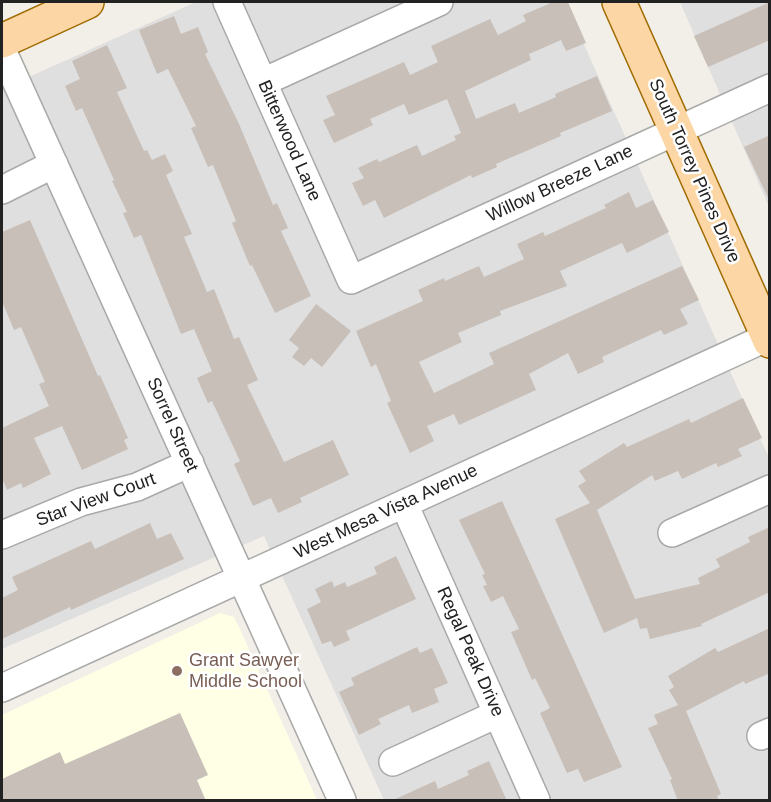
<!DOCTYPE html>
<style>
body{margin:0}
#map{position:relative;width:771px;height:802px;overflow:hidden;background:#f2efe9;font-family:Helvetica,sans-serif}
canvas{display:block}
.frame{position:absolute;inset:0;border:3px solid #222;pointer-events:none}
</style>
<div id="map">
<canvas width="771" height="802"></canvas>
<div class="frame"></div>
</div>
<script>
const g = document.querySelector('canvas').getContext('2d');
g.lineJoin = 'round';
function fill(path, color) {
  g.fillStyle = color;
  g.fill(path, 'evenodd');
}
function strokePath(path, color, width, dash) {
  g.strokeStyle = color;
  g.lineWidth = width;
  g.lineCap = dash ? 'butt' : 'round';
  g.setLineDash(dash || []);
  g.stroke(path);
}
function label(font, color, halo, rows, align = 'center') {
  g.font = font + ' Helvetica,sans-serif';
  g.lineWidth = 5;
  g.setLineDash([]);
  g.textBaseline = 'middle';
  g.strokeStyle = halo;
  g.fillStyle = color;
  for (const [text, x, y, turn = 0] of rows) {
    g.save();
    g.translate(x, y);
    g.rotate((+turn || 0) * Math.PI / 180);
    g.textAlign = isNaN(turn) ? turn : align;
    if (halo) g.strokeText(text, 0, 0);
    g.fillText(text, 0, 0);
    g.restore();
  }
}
fill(new Path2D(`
 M196,2H565L769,458V800H384L264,536L2,649V89Z
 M680,2H769V207Z`), '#e0dfdf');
fill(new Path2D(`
 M220,613L234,617L239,627L317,800H2V715Z`), '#ffffe5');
fill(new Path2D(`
 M553,2H568L586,43L566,51L561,40L529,54L531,60L465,91L476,119L515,103L519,113L556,97L555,94L597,76L612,111L560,133L561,136L496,164L497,167L472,178L471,175L384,218L375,200L363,206L352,183L364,178L358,168L377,159L379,162L417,145L422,156L456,140L454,136L461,133L447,99L409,115L404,104L370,119L373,125L334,143L323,120L335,115L326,96L404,62L410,75L438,62L431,46L490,19L498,35L526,21L523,15Z
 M770,2V40L708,67L694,36Z
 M174,16L181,34L198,27L208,52L205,54L239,124L273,205L277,203L288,228L281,231L311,296L275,313L252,265L250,266L232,223L236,221L213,165L208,167L191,128L196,126L168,69L157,74L139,30Z
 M107,45L127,88L117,92L144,151L147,150L152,160L165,154L173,171L166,175L192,234L184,237L207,292L214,289L234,339L239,337L258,380L247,385L284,462L333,440L349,475L300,498L302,502L278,513L271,498L253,506L234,464L240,461L212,401L208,403L197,378L212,371L194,329L181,334L141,235L134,238L123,213L127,212L112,181L114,180L82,108L76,111L65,86L80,79L72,61Z
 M770,135V202L744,147Z
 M629,192L636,208L653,200L669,232L627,253L622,243L560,271L567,286L500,311L501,315L458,333L462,342L419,362L434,393L494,364L489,353L682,266L699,300L680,309L688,324L664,335L661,330L602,357L604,362L578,374L568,353L529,374L536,390L459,425L454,414L427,426L434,441L410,453L387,403L391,401L376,364L371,367L356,331L423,301L418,290L444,278L445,281L479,266L484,277L524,259L517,244L543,232L545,236L606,208L604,205Z
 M30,220L98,376L100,375L128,438L124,440L128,449L82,470L62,426L34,438L51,474L23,488L21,483L7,490L2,478V428L49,406L39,384L45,382L21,327L14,330L2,301V232Z
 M316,304L351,331L322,367L311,358L304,366L292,357L299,348L289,340Z
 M743,398L762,438L738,449L742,456L718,467L716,463L682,479L678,471L655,481L652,475L597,510L635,599L700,584L698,578L720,567L716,559L750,542L748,537L770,527V592L701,624L702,626L650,639L647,628L640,629L637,618L604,633L555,519L590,503L578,486L586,481L579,471L624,443L627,447L689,419L691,423Z
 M502,501L622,767L584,782L578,769L567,773L540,713L550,708L535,678L532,680L511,632L519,629L503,596L491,602L483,586L487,585L482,575L485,574L459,520Z
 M150,523L157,539L171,533L184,559L71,610L70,607L2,639V598L18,590L12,577L91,541L95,549Z
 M396,556L416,599L346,631L350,640L334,647L331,641L322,644L307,609L321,602L315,589L332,581L334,587L345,582L347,587L377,574L374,567Z
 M770,628V673L745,684L744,681L686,711L721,794L717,796L719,801H678L670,780L672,779L648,728L658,724L654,715L678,705L669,690L674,687L668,676L715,648L718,652Z
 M417,647L420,653L432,648L448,683L434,689L439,702L412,713L409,705L378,719L381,724L359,735L339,692L354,685L351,678Z
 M180,713L208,775L197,780L206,801H2V779L60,752L65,764Z
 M489,761L507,801H391L435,781L438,789L469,775L467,771Z`), '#c7bfb8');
const minor = new Path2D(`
 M227,2L351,280L770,88
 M2,50L342,800
 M263,82L439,2
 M2,190L54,164
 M404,504L536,800
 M672,533L770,489
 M2,535L81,502L137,487L190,463
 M2,688L770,336
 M761,736L770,732
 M393,762L497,714`);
const major = new Path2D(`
 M619,2L770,341
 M2,41L87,2`);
strokePath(minor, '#a9a9a9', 30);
strokePath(major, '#a06b00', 36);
strokePath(minor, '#fff', 27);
strokePath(major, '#fcd6a4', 33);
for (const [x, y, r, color] of [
 [177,671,6,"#8d6e63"]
]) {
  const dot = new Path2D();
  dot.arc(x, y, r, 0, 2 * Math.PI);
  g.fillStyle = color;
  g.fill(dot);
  strokePath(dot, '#fff', 2);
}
label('18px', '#222', '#fff', [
 ["Bitterwood Lane",289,141,66],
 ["South Torrey Pines Drive",694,171,66],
 ["Willow Breeze Lane",560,184,-25],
 ["Sorrel Street",172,425,66],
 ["Star View Court",96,500,-20],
 ["West Mesa Vista Avenue",386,512,-25],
 ["Regal Peak Drive",470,652,66]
]);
label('18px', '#785e54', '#fff', [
 ["Grant Sawyer",189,661],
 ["Middle School",189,682]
], 'left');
</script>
